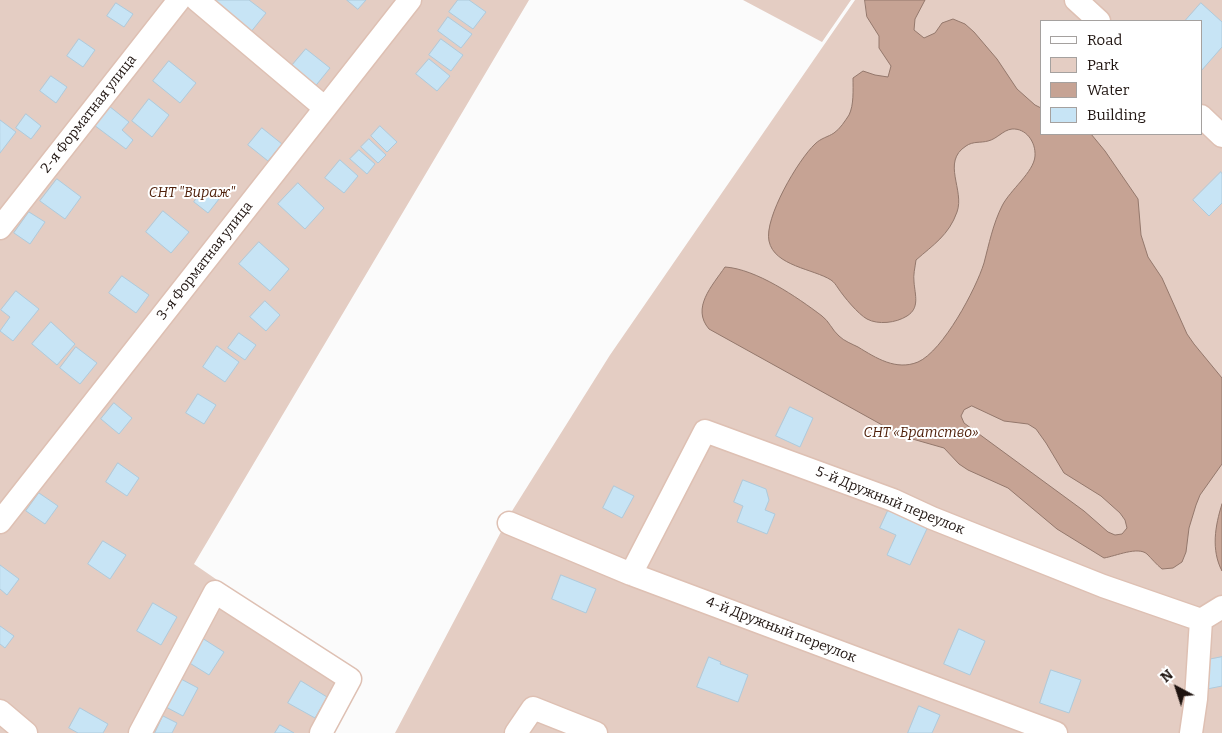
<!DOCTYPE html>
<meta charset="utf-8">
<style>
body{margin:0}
#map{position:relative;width:1222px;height:733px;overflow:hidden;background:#fbfbfb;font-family:Bitter,serif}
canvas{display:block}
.legend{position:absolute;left:1040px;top:20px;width:162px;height:115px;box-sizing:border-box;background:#fff;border:1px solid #a5a19f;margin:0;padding:6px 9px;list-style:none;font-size:15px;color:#1f1410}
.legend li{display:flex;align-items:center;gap:10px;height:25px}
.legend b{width:25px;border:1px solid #a5a19f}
.north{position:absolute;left:1152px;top:663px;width:50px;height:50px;-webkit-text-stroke:4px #fff;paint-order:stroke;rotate:320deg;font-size:14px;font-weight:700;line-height:20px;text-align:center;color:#1f1410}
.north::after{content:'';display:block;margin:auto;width:18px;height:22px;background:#1f1410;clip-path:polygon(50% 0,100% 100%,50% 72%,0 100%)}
</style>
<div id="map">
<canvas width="1222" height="733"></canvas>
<ul class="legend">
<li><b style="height:6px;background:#fff"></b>Road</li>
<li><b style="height:14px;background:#e4cdc3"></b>Park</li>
<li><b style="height:14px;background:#c6a394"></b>Water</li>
<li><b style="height:14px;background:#c7e4f5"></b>Building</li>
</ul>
<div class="north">N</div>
</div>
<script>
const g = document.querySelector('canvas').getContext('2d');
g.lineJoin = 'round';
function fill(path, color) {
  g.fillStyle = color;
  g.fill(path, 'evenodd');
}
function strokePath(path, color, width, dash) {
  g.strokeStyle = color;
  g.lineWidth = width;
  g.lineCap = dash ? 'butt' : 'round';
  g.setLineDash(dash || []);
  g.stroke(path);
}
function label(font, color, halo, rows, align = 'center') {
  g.font = font + ' Bitter,serif';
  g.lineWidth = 4;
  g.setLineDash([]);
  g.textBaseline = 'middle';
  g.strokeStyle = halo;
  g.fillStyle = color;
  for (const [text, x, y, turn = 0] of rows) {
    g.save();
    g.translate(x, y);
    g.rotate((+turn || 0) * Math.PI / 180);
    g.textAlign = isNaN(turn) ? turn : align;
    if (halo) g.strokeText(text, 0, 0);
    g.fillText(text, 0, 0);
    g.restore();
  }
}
fill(new Path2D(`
 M0,0H529L194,564L356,676L326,733H0Z
 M743,0H851L822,42Z
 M855,0H1222V733H395L512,511L610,355ZM1041,21H1201V134H1041Z`), '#e4cdc3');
const water = new Path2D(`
 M865,0H925L915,19L914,30L924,38L935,33L942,23L953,19L965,24L974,32L997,59L1017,89L1035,105L1041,108V134H1091L1105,151L1138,199L1141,235L1148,257L1162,278L1187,334L1194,344L1222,378V464L1200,495L1196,505L1189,528L1186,552L1182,562L1173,568L1162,569C1156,564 1152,559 1147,554C1138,546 1116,556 1104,558L1057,529L1008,488L968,470L959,464L944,448L902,436L709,329C691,308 712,286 725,267C756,269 797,297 822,316C829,321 832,330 839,336C844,341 852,344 858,347C876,358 896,371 918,362C943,351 976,289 984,263C989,244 993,224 1002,206C1010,190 1034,172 1035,156C1036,142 1026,128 1012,129C1003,130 997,139 988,141C981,143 973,141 966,146C941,162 965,190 957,212C949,235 933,245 916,260C915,268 913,275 914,282C915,295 920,308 907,316C896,323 878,325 867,319C858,314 844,297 838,288C836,285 834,282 831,280C814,269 774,266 769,241C764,218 798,160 815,144C821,138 828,137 834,133C840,129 845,121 849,115C854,105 853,90 853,78L863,71L875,75L888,77L891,66L879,48V36L867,17ZM972,406L1004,421L1028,424L1036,429L1046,443L1064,473L1101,496L1120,513L1125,520L1127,528L1122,534L1115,535L1108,532L1084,511L964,423L961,416L964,410Z
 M1222,504V571C1211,550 1215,526 1222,504Z`);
fill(water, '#c6a394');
strokePath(water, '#94786c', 1);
const building = new Path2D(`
 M209,0H249L266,13L250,33Z
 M347,0H366L358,9Z
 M458,0H469L486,12L473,29L449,12Z
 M116,3L133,14L124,27L107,16Z
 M1201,3L1222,22V47L1201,71V21H1185Z
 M448,17L472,34L461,48L438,31Z
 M79,39L95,50L83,67L67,56Z
 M441,39L463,55L451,71L429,55Z
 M306,49L330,68L313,89L289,69Z
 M429,59L450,76L437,91L416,74Z
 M169,61L196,83L180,103L153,81Z
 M51,76L67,87L56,103L40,91Z
 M149,99L169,115L152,137L132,121Z
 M109,106L129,122L122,130L133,140L126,149L94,125Z
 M26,114L41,126L31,139L16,128Z
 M0,120L16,132L0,153Z
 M380,126L397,142L387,152L371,136Z
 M262,128L282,144L268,161L248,145Z
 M369,139L386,155L378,163L361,147Z
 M359,150L375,164L367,174L350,159Z
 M340,160L358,176L344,193L325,178Z
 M1221,172L1222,174V203L1209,216L1193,200Z
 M57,179L81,197L65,219L40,201Z
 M298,183L324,208L305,229L278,204Z
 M204,188L219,199L208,213L194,202Z
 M163,211L189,232L171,253L146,232Z
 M29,212L45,222L30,244L14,233Z
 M259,242L289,269L270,291L239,264Z
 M122,276L149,295L136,313L109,293Z
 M16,291L39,309L13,341L0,331L10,317L1,310Z
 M265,301L280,315L266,331L250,317Z
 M51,322L75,344L57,365L32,344Z
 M239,333L256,345L245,360L228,348Z
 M217,346L239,362L225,382L203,367Z
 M76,347L97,363L80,384L60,368Z
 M198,394L216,405L204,424L186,413Z
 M114,403L132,418L119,434L101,419Z
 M790,407L813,418L800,447L776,436Z
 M118,463L139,478L127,496L106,482Z
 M743,480L766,489L769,500L765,510L775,514L767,534L737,522L743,506L734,502Z
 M614,486L634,496L622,518L603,508Z
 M39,493L58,506L45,524L26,511Z
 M893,500L932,518L910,565L887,555L896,535L880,528Z
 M103,541L126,555L110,579L88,564Z
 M0,565L19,579L7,595L0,589Z
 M561,575L596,589L586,613L552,599Z
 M153,603L177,617L161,645L137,631Z
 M0,626L14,636L5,648L0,644Z
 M959,629L985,641L970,675L944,664Z
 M202,638L224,652L209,675L188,662Z
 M709,657L721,662L720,664L748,675L738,702L697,687Z
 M1222,657V686L1207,689L1202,661Z
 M1051,670L1081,680L1069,713L1040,703Z
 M179,678L198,688L183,716L164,706Z
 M301,681L327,697L315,718L288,703Z
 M919,706L940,715L932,733H908Z
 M80,708L108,724L103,733H78L69,728Z
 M163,716L177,723L172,733H155Z
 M280,725L294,733H275Z`);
fill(building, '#c7e4f5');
strokePath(building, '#aecadb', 1);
const minor = new Path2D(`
 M197,0L325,108
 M1076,0L1099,21
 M1201,116L1222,136
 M0,228L179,0
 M0,522L410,0
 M509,523L631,574L1056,733
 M631,574L705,431L893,500L932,518L1103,586L1201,620L1222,607
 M0,711L26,733
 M140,733L215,592L350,679L321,733
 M516,733L533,708L596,733
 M1191,733L1196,699L1201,620`);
strokePath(minor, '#dec0b3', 25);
strokePath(minor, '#fff', 22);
label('14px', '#1f1410', '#fff', [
 ["2-я Форматная улица",89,114,-52],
 ["3-я Форматная улица",205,261,-52],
 ["5-й Дружный переулок",890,501,22],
 ["4-й Дружный переулок",781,630,21]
]);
label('italic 14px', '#4f200a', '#fff', [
 ["СНТ \"Вираж\"",192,193],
 ["СНТ «Братство»",921,433]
]);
</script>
